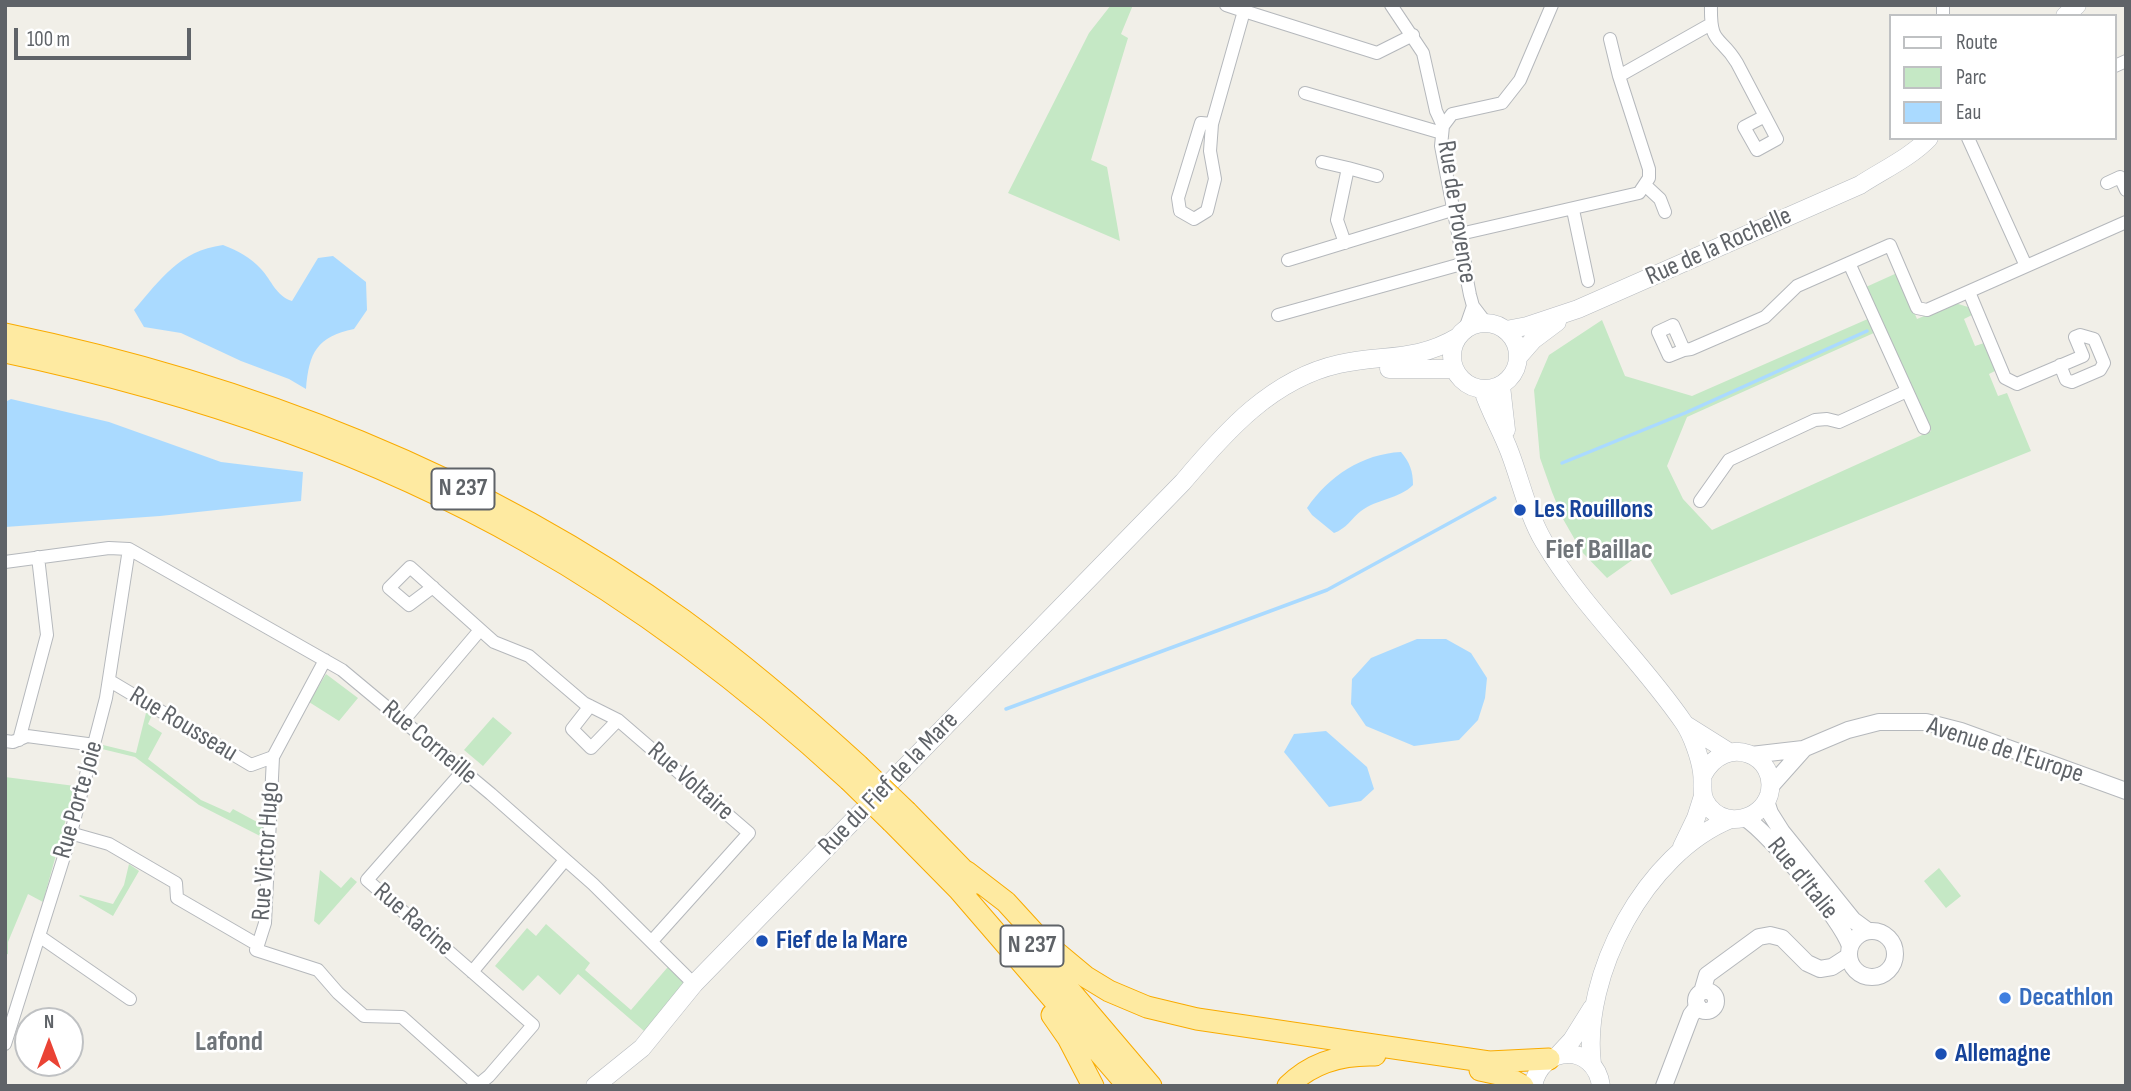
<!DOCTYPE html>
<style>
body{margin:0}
#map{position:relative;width:2131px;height:1091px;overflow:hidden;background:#f1efe8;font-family:"Sofia Sans Condensed",sans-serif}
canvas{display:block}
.frame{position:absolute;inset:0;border:7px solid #5f6368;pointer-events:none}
.legend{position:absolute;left:1889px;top:14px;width:228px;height:126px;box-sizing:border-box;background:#fff;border:2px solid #bfc1c3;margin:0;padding:9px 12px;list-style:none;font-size:21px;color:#5f6368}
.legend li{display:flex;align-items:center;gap:14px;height:35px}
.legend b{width:35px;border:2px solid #bfc1c3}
.north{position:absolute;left:14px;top:1007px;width:70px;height:70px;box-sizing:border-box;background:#fff;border:2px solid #bfc1c3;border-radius:50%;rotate:0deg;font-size:19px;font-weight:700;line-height:28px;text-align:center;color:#5f6368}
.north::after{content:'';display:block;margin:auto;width:24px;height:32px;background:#ea4335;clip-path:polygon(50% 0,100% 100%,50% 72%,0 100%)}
.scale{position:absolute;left:14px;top:28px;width:177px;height:32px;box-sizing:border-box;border:4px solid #5f6368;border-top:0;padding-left:9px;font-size:21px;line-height:24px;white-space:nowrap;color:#5f6368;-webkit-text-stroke:5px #fff;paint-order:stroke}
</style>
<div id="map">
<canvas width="2131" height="1091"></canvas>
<div class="frame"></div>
<ul class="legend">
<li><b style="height:9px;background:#fff"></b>Route</li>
<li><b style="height:19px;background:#c5e8c5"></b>Parc</li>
<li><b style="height:19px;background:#aadaff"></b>Eau</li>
</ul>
<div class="north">N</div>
<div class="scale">100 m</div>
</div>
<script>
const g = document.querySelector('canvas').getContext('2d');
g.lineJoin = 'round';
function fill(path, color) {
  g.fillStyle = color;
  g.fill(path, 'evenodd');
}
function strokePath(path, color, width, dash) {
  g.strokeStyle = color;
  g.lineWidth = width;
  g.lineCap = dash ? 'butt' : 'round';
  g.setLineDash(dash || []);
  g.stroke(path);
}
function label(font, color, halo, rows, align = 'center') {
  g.font = font + ' "Sofia Sans Condensed",sans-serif';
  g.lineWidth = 5;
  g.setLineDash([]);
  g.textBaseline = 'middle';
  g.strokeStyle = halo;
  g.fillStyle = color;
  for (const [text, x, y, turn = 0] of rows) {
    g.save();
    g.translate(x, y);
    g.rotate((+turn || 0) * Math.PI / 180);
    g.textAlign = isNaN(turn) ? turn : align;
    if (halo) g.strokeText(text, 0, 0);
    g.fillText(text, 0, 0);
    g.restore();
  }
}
fill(new Path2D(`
 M1111,5H1133L1121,34L1128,38L1091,160L1107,167L1120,241L1008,193L1089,33Z
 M1897,273L1917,319L1955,303L1968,307L1972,315L1964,319L1975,346L1984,343L1997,370L1989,374L1998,396L2007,393L2031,451L1671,595L1645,551L1607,578L1582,552L1563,519L1552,492L1540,458L1534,390L1549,355L1602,320L1625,376L1692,396L1870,318L1876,332L1687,417L1667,466L1683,499L1712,530L1931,431L1866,287Z
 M326,674L358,698L339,721L309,702Z
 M146,713L152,715L148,724L162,733L148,759L201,800L230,813L233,809L259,823L264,815V838L199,805L135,757L102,749L103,745L136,753Z
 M493,717L512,733L483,766L464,750Z
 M5,777L75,786L43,902L28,894L8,942V954L5,955Z
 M129,864L139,871L113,916L79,896L80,895L113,904L124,885Z
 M1939,868L1961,896L1946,908L1924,881Z
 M320,870L341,888L351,877L357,882L319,925L314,921Z
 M546,924L590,963L585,970L631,1010L673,961L694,984L651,1037L578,974L560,995L538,975L523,991L495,966L527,928L536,936Z`), '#c5e8c5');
fill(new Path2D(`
 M223,245C238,251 250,257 261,269C272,281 276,296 292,301L318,258L333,256L366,282L367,310L354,329C317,337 309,352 306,389L289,379L241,361L181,333L144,327L134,310C161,279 179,251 223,245Z
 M11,399L109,422L221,462L303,472L301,501L160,516L5,527V402Z
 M1401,452C1410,463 1413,471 1413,485C1399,499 1377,499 1361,511C1352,518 1346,529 1334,533L1312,515L1307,508C1329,476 1362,454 1401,452Z
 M1417,639H1446L1471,653L1487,678L1485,698L1478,720L1459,740L1414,746L1366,726L1351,704L1352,679L1371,658Z
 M1326,731L1367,767L1374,789L1361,801L1329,807L1284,752L1294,734Z`), '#aadaff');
strokePath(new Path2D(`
 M1562,463L1685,413L1867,331
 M1006,709L1327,590L1495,498`), '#aadaff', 3.5);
const minor = new Path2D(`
 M1391,5L1423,53L1436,111L1443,126
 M1711,5C1710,47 1720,34 1737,63L1777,139L1757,150L1744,127L1765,116
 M1244,11L1377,53L1413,35
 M1943,16V5
 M1610,39L1619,76
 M2115,66L2126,61
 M1305,93L1442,133
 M1212,124L1201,123L1178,198L1180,211L1194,219L1207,211L1215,179L1210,151L1212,124L1244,11L1226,5
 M1968,138L2026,266
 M1322,162L1348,168
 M2107,183L2120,177L2126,190
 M1646,186L1660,199L1665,212
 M1573,210L1588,281
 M1460,234L1639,193L1649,178V169L1619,76L1711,24
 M1345,243L1337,220L1348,168L1377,176
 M1288,260L1455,209
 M1849,263L1924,428
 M1969,292L2005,378L2017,384L2083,356L2075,337L2080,335L2094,339L2104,363L2100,370L2072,382L2066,380L2060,365
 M1278,315L1465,263
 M1486,323L1473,306L1470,295L1441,146L1443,126L1452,114L1502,103L1520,80L1552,5
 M1465,329L1473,306
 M1684,350L1673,325L1658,332L1669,356L1684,350L1691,349L1765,317L1797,286L1890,245L1917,308L1927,310L2126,222
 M1700,501L1729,460L1815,420L1827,419L1839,422L1907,391
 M5,562L109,548L129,549L342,670L491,794L593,884L694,984
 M433,587L409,605L389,588L410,567L494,642L529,656L584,703L618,720L749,833L652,941
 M110,681L251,765L273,757L325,660
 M590,706L572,729L591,748L618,720
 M403,721L480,630
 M19,740L47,635L38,557
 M5,741L13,742L27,736L95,745
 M70,833L109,844L176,883L177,898L258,945L256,950L318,970L338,993L364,1016L402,1017L478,1085L489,1076L533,1025L367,880L463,771
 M39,936L130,999
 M258,945L265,923L273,757
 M472,972L565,860
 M5,1044L68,844L106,698L129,549`);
const tertiary = new Path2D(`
 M1751,755L1803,749L1848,730L1879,722H1926L1961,731L2126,791
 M1770,787L1803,750
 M1766,801L1770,813L1782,832L1853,920L1868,931
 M1745,818C1769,833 1842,920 1850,946
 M1849 954a23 23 0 1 1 46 0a23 23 0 1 1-46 0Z
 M1696 1001a10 10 0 1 1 20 0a10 10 0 1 1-20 0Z
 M1702,992L1707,975L1759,937L1770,935L1782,938L1807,963L1820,969L1832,967L1849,956
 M1664,1086L1691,1015L1698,1006`);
const secondary = new Path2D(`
 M2065,16L2077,5
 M1452 356a33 33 0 1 1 66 0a33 33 0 1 1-66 0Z
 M1506,330L1527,326L1578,309L1860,185C1883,170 1911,157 1929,138
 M1519,356L1533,340L1557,322
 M1389,369H1454
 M1501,386L1506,430
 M1483,390C1490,412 1502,431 1510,453C1521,482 1528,515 1544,542C1583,608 1641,660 1684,723C1692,735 1700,757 1702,772C1704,785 1699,796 1709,807C1726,828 1761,820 1769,795C1780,755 1725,732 1703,775
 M1686,725L1729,752
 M1682,847L1696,818L1703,796
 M1559,1054L1572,1040L1592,1008
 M1592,1064C1581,975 1646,853 1731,819
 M595,1086L642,1048L694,984L1183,482C1226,431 1272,379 1339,364C1383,354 1416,362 1458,337
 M1533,1086C1541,1044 1595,1043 1601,1086`);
const trunk = new Path2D(`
 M5,334C246,384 483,475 683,620C745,665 802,714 858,765
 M5,352C185,390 366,450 526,541C643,607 750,689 849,780
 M907,812L976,883
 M892,822L959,890L1128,1086
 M967,872L1006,902L1038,937L1086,977L1109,991L1147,1007L1197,1019L1489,1062L1549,1059
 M1032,946L1151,1086
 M1052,1015L1068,1038L1093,1086
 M1480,1070L1503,1075L1523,1086
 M1288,1086C1312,1062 1342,1054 1375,1055`);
strokePath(minor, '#b5b8bc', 14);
strokePath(tertiary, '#b5b8bc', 18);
strokePath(secondary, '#b6babf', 19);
strokePath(trunk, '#f9ab00', 23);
strokePath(minor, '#fff', 12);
strokePath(tertiary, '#fff', 16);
strokePath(secondary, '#fff', 18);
strokePath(trunk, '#feeaa1', 21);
const trunkBridge = new Path2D(`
 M858,765L907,812
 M849,780L892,822`);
strokePath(trunkBridge, '#f9ab00', 23, []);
strokePath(trunkBridge, '#feeaa1', 21);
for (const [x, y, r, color] of [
 [1520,510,7,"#1a4fb4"],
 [762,941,7,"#1a4fb4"],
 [2005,998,7,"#3f7fe0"],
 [1941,1054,7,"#1a4fb4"]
]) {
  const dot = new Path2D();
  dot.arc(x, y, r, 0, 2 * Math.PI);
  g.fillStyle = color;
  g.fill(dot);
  strokePath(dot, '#fff', 2.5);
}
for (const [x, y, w] of [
 [463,489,63],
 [1032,946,63]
]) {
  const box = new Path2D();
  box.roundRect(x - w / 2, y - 20.5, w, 41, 5);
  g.fillStyle = '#fff';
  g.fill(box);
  strokePath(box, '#5f6368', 2);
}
label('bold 24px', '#5f6368', null, [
 ["N 237",463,489],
 ["N 237",1032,946]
]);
label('26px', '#5f6368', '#fff', [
 ["Rue de Provence",1456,212,81],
 ["Rue de la Rochelle",1719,247,-24],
 ["Rue Rousseau",183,725,31],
 ["Rue Corneille",429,743,40],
 ["Avenue de l'Europe",2005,751,18],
 ["Rue Voltaire",690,782,41],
 ["Rue du Fief de la Mare",889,784,-46],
 ["Rue Porte Joie",79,800,-74],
 ["Rue Victor Hugo",267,851,-86],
 ["Rue d'Italie",1802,879,51],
 ["Rue Racine",413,920,41]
]);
label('bold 26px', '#164399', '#fff', [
 ["Les Rouillons",1534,510],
 ["Fief de la Mare",776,941],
 ["Allemagne",1955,1054]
], 'left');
label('bold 26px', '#366cbe', '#fff', [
 ["Decathlon",2019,998]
], 'left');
label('bold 28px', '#70757a', '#fff', [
 ["Fief Baillac",1599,551],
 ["Lafond",229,1043]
]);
</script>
